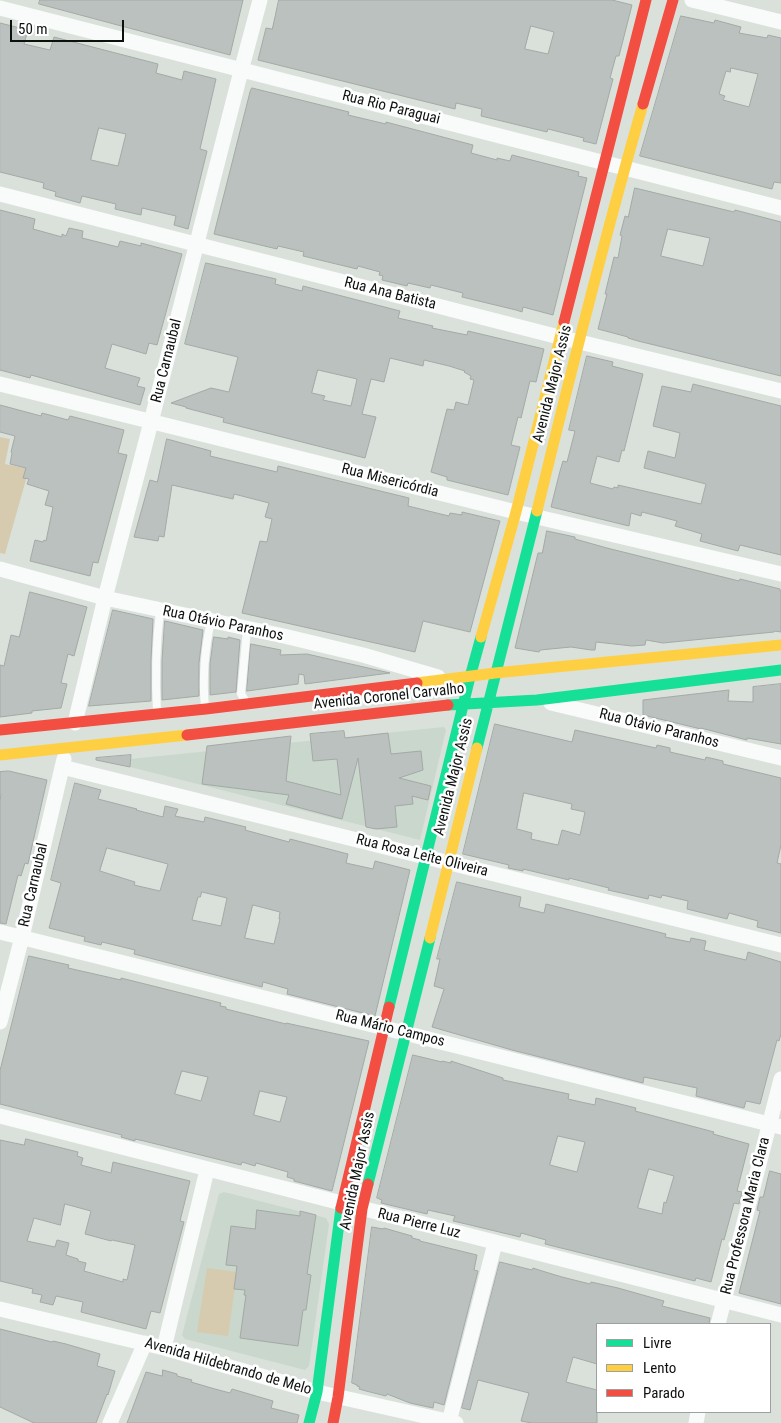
<!DOCTYPE html>
<meta charset="utf-8">
<style>
body{margin:0}
#map{position:relative;width:781px;height:1423px;overflow:hidden;background:#dae1db;font-family:"Roboto Condensed",sans-serif}
canvas{display:block}
.legend{position:absolute;left:596px;top:1323px;width:175px;height:90px;box-sizing:border-box;background:#fff;border:1px solid #9ea09f;margin:0;padding:6px 9px;list-style:none;font-size:15px;color:#0d110e}
.legend li{display:flex;align-items:center;gap:10px;height:25px}
.legend b{width:25px;border:1px solid #9ea09f}
.scale{position:absolute;left:10px;top:20px;width:114px;height:22px;box-sizing:border-box;border:2px solid #0d110e;border-top:0;padding-left:6px;font-size:15px;line-height:18px;white-space:nowrap;color:#0d110e;-webkit-text-stroke:4px #fff;paint-order:stroke}
</style>
<div id="map">
<canvas width="781" height="1423"></canvas>
<ul class="legend">
<li><b style="height:6px;background:#16e098"></b>Livre</li>
<li><b style="height:6px;background:#ffcf43"></b>Lento</li>
<li><b style="height:6px;background:#f24e42"></b>Parado</li>
</ul>
<div class="scale">50 m</div>
</div>
<script>
const g = document.querySelector('canvas').getContext('2d');
g.lineJoin = 'round';
function fill(path, color) {
  g.fillStyle = color;
  g.fill(path, 'evenodd');
}
function strokePath(path, color, width, dash) {
  g.strokeStyle = color;
  g.lineWidth = width;
  g.lineCap = dash ? 'butt' : 'round';
  g.setLineDash(dash || []);
  g.stroke(path);
}
function label(font, color, halo, rows, align = 'center') {
  g.font = font + ' "Roboto Condensed",sans-serif';
  g.lineWidth = 5;
  g.setLineDash([]);
  g.textBaseline = 'middle';
  g.strokeStyle = halo;
  g.fillStyle = color;
  for (const [text, x, y, turn = 0] of rows) {
    g.save();
    g.translate(x, y);
    g.rotate((+turn || 0) * Math.PI / 180);
    g.textAlign = isNaN(turn) ? turn : align;
    if (halo) g.strokeText(text, 0, 0);
    g.fillText(text, 0, 0);
    g.restore();
  }
}
fill(new Path2D(`
 M444,727L446,730L420,840L130,767L131,759Z
 M224,1192L326,1218L329,1224L309,1366L305,1370L185,1339L182,1335L219,1194Z`), '#c9d7cc');
fill(new Path2D(`
 M0,437L10,439L5,464L29,469L5,554L0,553Z
 M207,1268L237,1272L228,1336L197,1332Z`), '#d6cbaf');
const building = new Path2D(`
 M40,0H243L230,55L39,4Z
 M279,0H612L632,5L619,56H616L610,78L613,79L596,144L583,141L584,138L548,129L547,132L481,116L482,109L456,103L455,109L258,60L266,28L272,29ZM531,26L554,32L548,54L525,49Z
 M681,16L714,23L715,20L741,27L739,33L767,38L768,35L781,38V183L774,182L772,189L640,156ZM731,68L758,74L749,107L723,100L725,96L719,94L726,71L730,72Z
 M0,23L28,30L24,44L50,50L54,37L158,64L156,73L182,80L184,71L216,79L200,149L207,151L188,229L174,225L176,216L142,208L141,215L115,209L116,204L82,196L80,203L55,196L56,192L43,188L44,183L0,172ZM99,128L126,134L118,166L91,160Z
 M252,88L349,112L348,115L386,124V122L473,145L471,153L497,160V158L510,161L512,155L579,172L578,176L587,178L553,315L523,307L522,312L516,310L462,297L463,293L431,285L430,288L408,283L407,286L382,280L383,276L379,275L380,272L358,266L357,269L303,256L304,252L278,246L277,249L214,234L250,92Z
 M635,188L734,212L735,210L781,222V376L638,341L628,338V337L598,329L607,294H605L614,257L618,258L622,236L620,235L625,216L628,217ZM668,229L710,238L703,266L661,256Z
 M0,210L35,219L33,229L62,237V234L66,236L69,228L83,231L82,238L118,247L120,241L141,246V243L182,254L157,345L149,343L146,354L112,344L105,368L140,378L137,386L145,388L140,405L31,375L30,378L0,370Z
 M206,263L276,279L275,284L302,291L303,286L400,311L398,318L433,326L432,328L467,335L468,331L544,349L536,382L530,381L521,418L518,417L511,445L520,447L508,495L447,480V477L431,472L447,409L454,410L456,402L468,405L474,380L470,379L471,376L464,372L465,371L449,366L424,360L423,366L390,358L384,382L371,379L362,414L376,417L365,458L223,422L224,418L186,408V407L171,403L211,388L229,392L238,357L185,344ZM318,370L357,379L351,406L323,400L325,396L312,393Z
 M587,356L613,362L612,366L643,374L624,451L622,450L619,462L597,456L590,483L613,489L614,487L618,488V485L701,504L706,484L644,468L648,451L675,458L680,433L653,426L662,386L691,392L693,384L781,406V555L740,545L738,551L700,541L702,534L675,526L677,521L642,512L641,516L631,513L629,526L551,507L560,471L563,461L567,462L575,431L569,430Z
 M0,405L41,416L42,413L68,420L70,416L124,430L118,453L127,455L98,563L93,562L90,576L30,561L35,540L43,542L44,540L46,541L53,507L45,505L49,491L27,484L29,479L23,478L26,468L10,464L12,453L11,452L15,436L0,432Z
 M167,439L211,451L210,456L277,472L278,466L409,498L408,506L449,516L450,513L462,515V512L500,521L470,632L423,621L415,652L242,613L260,541L267,542L272,519L265,517L269,503L234,494L233,499L172,485L164,537L159,536L158,541L134,537L150,480L157,482Z
 M547,531L575,537V539L607,548L739,581L740,579L780,589V591H781V632L775,631L774,632L663,643L646,640L645,645L632,646L596,642L595,650H591L571,647L540,650L539,652L515,648L538,553H542Z
 M30,592L87,607L74,656L68,654L61,683L67,684L61,708L32,711V713L0,717V665L4,666L11,635L19,637Z
 M113,610L153,619L151,660V701L89,706Z
 M165,621L203,630L199,663V696L162,700V661Z
 M214,637L228,639V637L240,640L236,692L210,695V664Z
 M251,644L281,650L280,655L307,654L390,673L305,684L304,675L299,674L298,684L247,691Z
 M781,684V744L747,738V740L701,728V729L643,715V700L729,690L728,701L753,702V687Z
 M495,724L572,742L575,730L656,748L657,745L670,748V752L705,760L706,757L723,761V764L781,778V845L777,863L781,864V933L757,927L758,921L729,913L727,919L687,909L688,901L662,895L661,898L649,895L648,899L608,890L609,888L569,878V880L523,869V871L508,868L509,865L463,854ZM524,793L572,804L571,809L585,812L580,835L562,830L558,845L531,839L532,833L517,829Z
 M344,731L345,738L388,733L391,754L421,751L423,770L399,778L431,786L428,800L412,796L413,804L395,806L397,827L376,829L366,827L358,758L342,819L286,804L289,795L202,784L207,746L291,736L286,781L341,795L337,759L313,761L310,734Z
 M131,755L130,767L96,760V758Z
 M9,771L47,780L28,864L25,863L21,876L18,875L6,924L0,923V801L1,794H0V772Z
 M75,783L101,790L98,799L137,809L136,810L163,817L165,806L178,809L175,816L204,822L205,817L246,827L245,830L289,842L290,839L348,854L346,863L373,869L375,861L410,870L375,1016L287,994L288,989L263,982L262,987L223,977L134,954L135,950L102,942L101,945L84,941L85,937L49,928L61,883L51,880ZM107,848L168,864L160,891L134,885L135,882L100,871ZM202,892L227,898L221,926L192,920L198,897H200ZM253,905L280,912L279,919H280L274,944L245,938Z
 M457,882L521,897L519,907L544,913L546,904L666,934L665,937L690,942L691,938L706,941L704,950L716,953L746,960L748,952L781,962V1034L779,1041L777,1040L760,1104L746,1101L744,1108L696,1096L697,1088L644,1077L643,1083L512,1050L432,1027L444,989L434,986L440,959H437Z
 M29,956L69,965L68,968L121,980V978L221,1003L220,1006L226,1007V1009L286,1024V1023L369,1041L332,1191L294,1181V1179L287,1177L288,1172L256,1163L255,1166L242,1162L241,1165L144,1141L135,1139V1141L121,1137L122,1135L0,1104V1071ZM182,1071L208,1077L201,1101L175,1094ZM260,1091L287,1097L280,1122L254,1115Z
 M413,1055L442,1062V1061L451,1063V1061L503,1078V1080L569,1094L568,1099L581,1102L595,1105L596,1098L636,1108L635,1111L714,1132L713,1134L749,1144L737,1191L742,1192L739,1204L734,1203L724,1240L722,1239L711,1282L696,1278L695,1281L561,1248L545,1244L546,1240L521,1233L520,1237L466,1224L453,1221L455,1216L428,1210L427,1214L381,1203L382,1200L377,1198ZM558,1136L585,1142L577,1172L550,1165ZM649,1169L674,1176L666,1203L664,1202L662,1214L638,1208Z
 M26,1139L78,1152L77,1156L83,1158L81,1165L111,1173L113,1162L190,1181L180,1221L184,1222L160,1313L151,1311L146,1329L81,1312L83,1302L56,1296L53,1305L40,1302L42,1295L32,1293L33,1289L0,1281V1140L24,1145ZM65,1204L91,1211L85,1234L111,1241L112,1240L135,1245L127,1280L123,1279V1282L84,1271L86,1263L78,1261V1259L66,1255L69,1243L57,1240L55,1247L27,1241L34,1218L60,1225Z
 M770,1171L781,1174V1304L739,1293L760,1211L757,1210L760,1197H763Z
 M257,1210L300,1216V1211L316,1215L307,1274L311,1275L306,1310H303L298,1346L240,1338L246,1295H244L245,1290L234,1289L237,1266L226,1265L231,1226L255,1229Z
 M372,1227L383,1229L384,1228L412,1236V1238L420,1240V1241L477,1255L474,1270L478,1271L444,1405L434,1402L433,1408L410,1403L387,1394L386,1396L366,1391L359,1389L360,1387L357,1386V1385L352,1383Z
 M500,1262L532,1270L533,1268L539,1270L562,1277L590,1284L591,1282L618,1288L664,1301L662,1306L710,1318L709,1324H597V1364L573,1357L566,1382L597,1390V1423H532L521,1421L529,1393L478,1380L470,1410L462,1408Z
 M0,1329L52,1342L53,1341L66,1344L100,1354L97,1366L115,1371L108,1395L107,1394L96,1423H34L0,1407Z
 M163,1370L177,1374V1376L192,1380L191,1382L215,1389L230,1393L232,1389L273,1401L271,1408L299,1415L297,1423H127L146,1372L162,1376Z`);
fill(building, '#bbc1be');
strokePath(building, '#a4a9a6', 1);
strokePath(new Path2D(`
 M245,700L241,694L247,629
 M205,706C202,680 205,647 211,621
 M157,711C155,677 156,644 160,611`), '#f9fafa', 8);
strokePath(new Path2D(`
 M692,0L781,22
 M0,8L781,208
 M0,194L559,337L781,391
 M0,384L516,512L781,574
 M0,569L105,598L284,636L363,655L438,677
 M551,703L781,758
 M75,723L105,598L151,422L241,71L260,0
 M62,767L781,945
 M0,932L781,1127
 M0,1022L22,937L64,759
 M0,1116L781,1315
 M0,1309L164,1348L317,1392L456,1423
 M718,1324L781,1079
 M164,1348L207,1170
 M449,1422L495,1243
 M110,1423L145,1343
 M696,1423L698,1412`), '#f9fafa', 15);
strokePath(new Path2D(`
 M448,705L537,700L781,670
 M477,748L537,511
 M389,1007L470,677L481,637
 M368,1184L430,938
 M309,1423L317,1392L341,1208`), '#16e098', 11);
strokePath(new Path2D(`
 M537,511C570,375 604,239 643,104
 M481,637L516,512L564,322
 M417,683L495,673L781,645
 M0,755L187,735
 M430,938L477,748`), '#ffcf43', 11);
strokePath(new Path2D(`
 M643,104L673,0
 M564,322L646,0
 M0,730L206,709L417,683
 M187,735L448,705
 M341,1208L389,1007
 M333,1423L338,1397L362,1209L368,1184`), '#f24e42', 11);
label('15px', '#0d110e', '#fff', [
 ["Rua Rio Paraguai",391,108,14],
 ["Rua Ana Batista",390,294,14],
 ["Rua Carnaubal",167,361,-76],
 ["Avenida Major Assis",553,384,-76],
 ["Rua Misericórdia",390,481,14],
 ["Rua Otávio Paranhos",223,624,12],
 ["Avenida Coronel Carvalho",389,697,-6],
 ["Rua Otávio Paranhos",659,729,14],
 ["Avenida Major Assis",454,777,-76],
 ["Rua Rosa Leite Oliveira",422,856,14],
 ["Rua Carnaubal",34,885,-77],
 ["Rua Mário Campos",390,1029,14],
 ["Avenida Major Assis",358,1171,-78],
 ["Rua Professora Maria Clara",746,1216,-76],
 ["Rua Pierre Luz",419,1224,14],
 ["Avenida Hildebrando de Melo",228,1367,16]
]);
</script>
